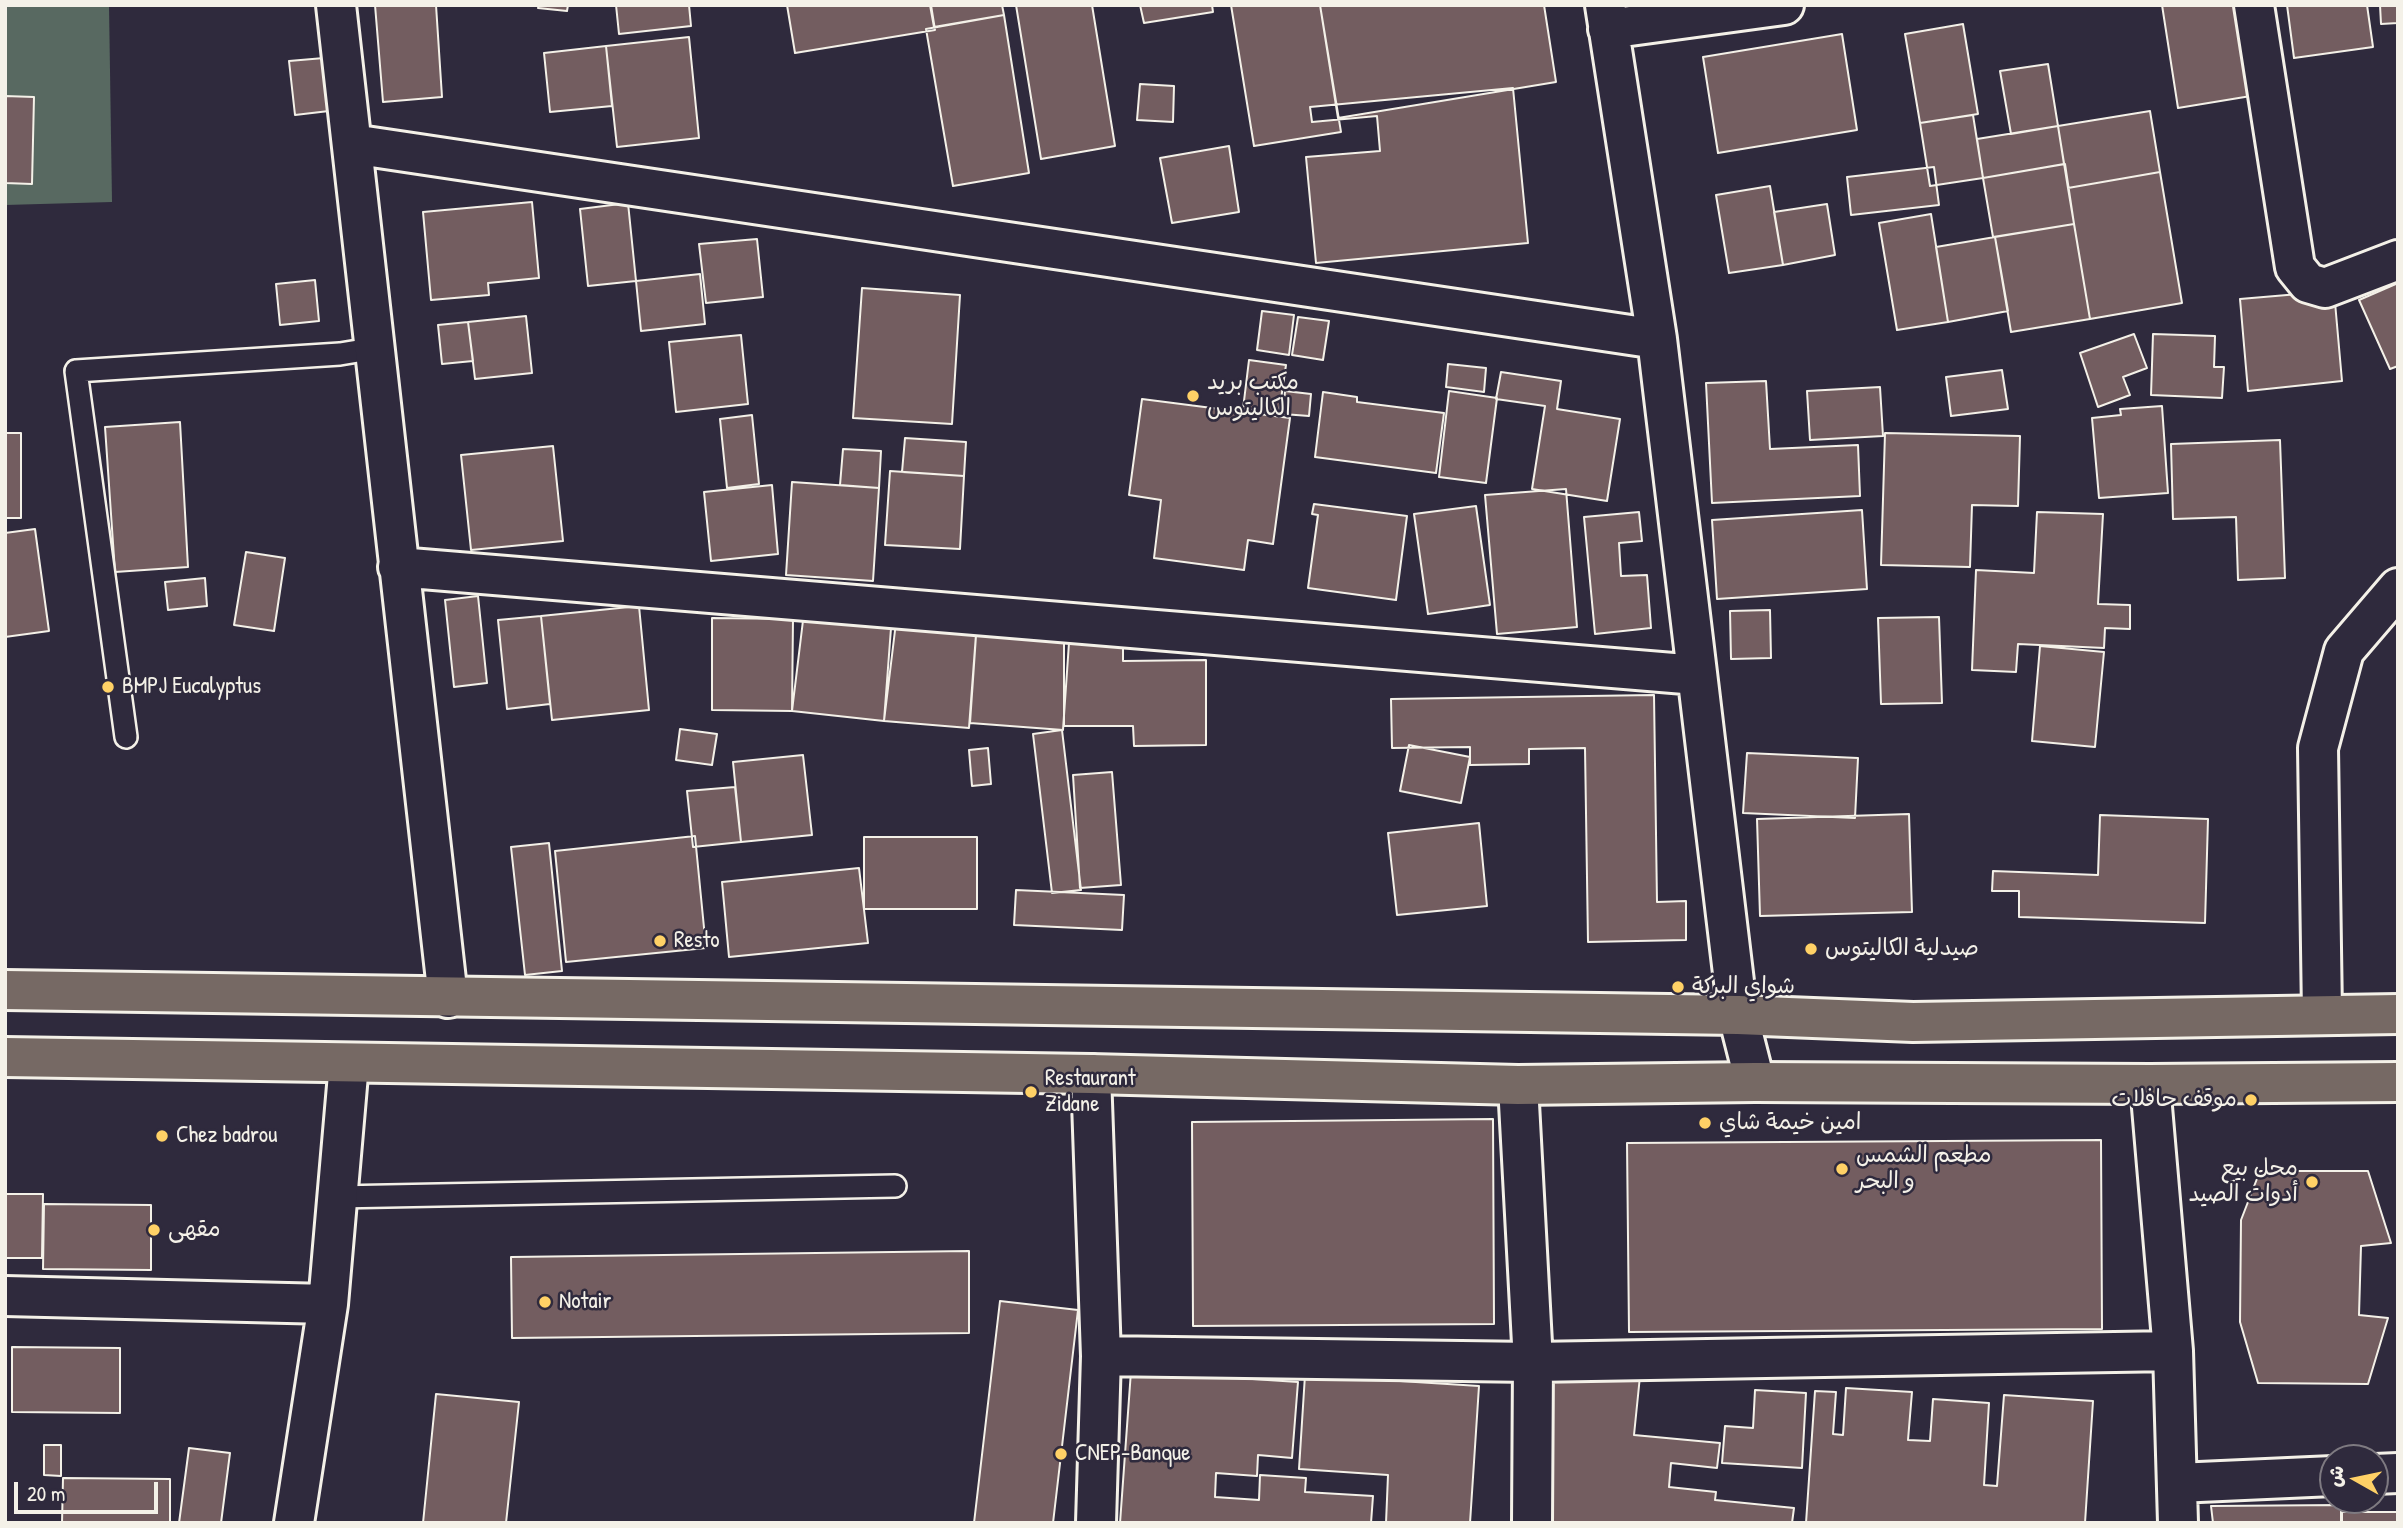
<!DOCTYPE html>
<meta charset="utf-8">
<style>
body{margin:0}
#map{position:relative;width:2403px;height:1528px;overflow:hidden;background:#2f2a3d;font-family:"Patrick Hand","Playpen Sans Arabic",sans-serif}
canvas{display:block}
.frame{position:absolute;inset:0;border:7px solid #f4f1e8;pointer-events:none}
.north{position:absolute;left:2319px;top:1444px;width:70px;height:70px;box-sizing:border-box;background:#2f2a3d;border:2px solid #7e7a81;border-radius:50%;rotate:279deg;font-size:19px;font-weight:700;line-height:28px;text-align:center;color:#f4f1e8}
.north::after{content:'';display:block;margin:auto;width:24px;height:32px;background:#ffd166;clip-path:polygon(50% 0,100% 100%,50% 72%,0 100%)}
.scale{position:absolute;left:14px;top:1482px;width:144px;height:32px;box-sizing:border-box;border:4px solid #f4f1e8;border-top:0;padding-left:9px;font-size:21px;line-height:24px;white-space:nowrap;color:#f4f1e8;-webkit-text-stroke:5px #2f2a3d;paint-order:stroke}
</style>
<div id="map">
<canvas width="2403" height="1528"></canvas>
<div class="frame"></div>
<div class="north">ش</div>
<div class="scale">20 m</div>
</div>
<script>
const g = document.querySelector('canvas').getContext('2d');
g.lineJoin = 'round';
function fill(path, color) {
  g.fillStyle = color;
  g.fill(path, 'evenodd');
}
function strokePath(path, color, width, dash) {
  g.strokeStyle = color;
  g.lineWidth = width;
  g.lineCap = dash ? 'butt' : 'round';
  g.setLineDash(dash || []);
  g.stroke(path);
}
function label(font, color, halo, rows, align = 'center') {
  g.font = font + ' "Patrick Hand","Playpen Sans Arabic",sans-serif';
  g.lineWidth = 5;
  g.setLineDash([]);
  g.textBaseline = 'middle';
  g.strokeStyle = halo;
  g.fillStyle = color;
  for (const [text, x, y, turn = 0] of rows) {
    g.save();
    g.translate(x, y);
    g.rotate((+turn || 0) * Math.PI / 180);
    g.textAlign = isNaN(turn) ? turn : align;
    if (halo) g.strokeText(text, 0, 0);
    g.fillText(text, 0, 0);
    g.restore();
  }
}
fill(new Path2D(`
 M5,5H109L112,202L5,205Z`), '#586961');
const building = new Path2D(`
 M375,5H436L442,97L383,102Z
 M539,5H568L567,11L538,8Z
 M616,5H689L691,26L619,34Z
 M787,5H931L935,30L795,53Z
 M930,5H1002L1004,15L934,27Z
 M1016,5H1092L1115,146L1041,159Z
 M1140,5H1212L1213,12L1144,23Z
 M1231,5H1320L1341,132L1254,146Z
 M1320,5H1544L1556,82L1338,118Z
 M2162,5H2249L2263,94L2178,108Z
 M2287,5H2367L2373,47L2294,58Z
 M2380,5H2398V23L2381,24Z
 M1004,15L1029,173L953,186L926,29Z
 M1963,24L1978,114L1920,123L1905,34Z
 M1842,34L1857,130L1718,153L1703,57Z
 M689,37L699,138L617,147L606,46Z
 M606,46L612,106L550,112L544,53Z
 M324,58L329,111L295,115L289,61Z
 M2048,64L2058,126L2011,134L2000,71Z
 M1140,84L1174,86L1173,122L1137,120Z
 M1513,88L1528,243L1316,263L1306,157L1380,151L1377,116L1312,122L1310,107Z
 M5,96L34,97L32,184L5,183Z
 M2150,111L2160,172L2068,188L2058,126Z
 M1973,115L1983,178L1930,186L1920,123Z
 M2058,126L2064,164L1983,178L1977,139Z
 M1229,146L1239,212L1172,223L1160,158Z
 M2065,164L2074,224L1993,237L1983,178Z
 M1934,167L1939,205L1851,215L1847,177Z
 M2160,172L2182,303L2090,319L2068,188Z
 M1770,186L1783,265L1729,273L1716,195Z
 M532,202L539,278L488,283L489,295L431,300L423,212Z
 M628,203L636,281L588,286L580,209Z
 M1827,204L1835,255L1783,265L1774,212Z
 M1931,214L1948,322L1897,330L1879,223Z
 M2074,224L2090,319L2011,332L1995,237Z
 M1995,237L2008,311L1948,322L1936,247Z
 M757,239L763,297L706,303L699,244Z
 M700,274L705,324L641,331L636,281Z
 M315,280L319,321L280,325L276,284Z
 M2398,283V366L2390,369L2359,300Z
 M862,288L960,295L952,424L853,418Z
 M2334,291L2342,381L2248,391L2240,299Z
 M1262,311L1294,315L1289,355L1257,350Z
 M526,316L532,373L475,379L468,322Z
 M1298,317L1329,321L1323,360L1292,355Z
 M468,322L473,361L442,364L438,325Z
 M2134,334L2147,368L2123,377L2130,395L2098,407L2080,353Z
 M2153,334L2215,336L2214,367H2224L2222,398L2151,395Z
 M741,335L748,404L676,412L669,342Z
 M1249,360L1286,365L1279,413L1243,409Z
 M1448,364L1486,368L1484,392L1446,387Z
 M2002,370L2008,409L1951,416L1946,377Z
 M1501,372L1561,381L1557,409L1620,419L1607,501L1532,489L1545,406L1496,399Z
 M1766,381L1770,449L1858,445L1860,496L1712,503L1706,383Z
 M1880,387L1883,436L1810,440L1807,391Z
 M1285,391L1311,394L1309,416L1283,414Z
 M1449,391L1497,398L1486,483L1439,477Z
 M1323,392L1357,397V402L1444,413L1436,473L1315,457Z
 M1142,399L1290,418L1273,544L1248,540L1244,570L1154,558L1161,500L1129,495Z
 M2162,406L2168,493L2099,498L2092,418L2121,415L2120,409Z
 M752,415L759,484L727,488L720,419Z
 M180,422L188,567L115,572L105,427Z
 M5,433H21V518H5Z
 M1885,433L2020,436L2018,506L1972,505L1970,567L1881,565Z
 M905,438L966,442L964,476L902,472Z
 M2280,440L2285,578L2238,580L2236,517L2173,519L2171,444Z
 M553,446L563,541L471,550L461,455Z
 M843,449L881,451L879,488L840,485Z
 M890,471L964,476L960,549L885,545Z
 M792,482L879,488L873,581L786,575Z
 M772,485L778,554L711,561L704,492Z
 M1566,489L1577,627L1497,634L1485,495Z
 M1314,504L1407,516L1396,600L1308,588L1318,515L1312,514Z
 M1476,506L1490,605L1428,614L1414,514Z
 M1862,510L1867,589L1717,599L1712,520Z
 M1639,512L1642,541L1619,543L1621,576L1647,575L1651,628L1595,634L1584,517Z
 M2037,512L2103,514L2098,604L2130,605V629L2105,628L2104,648L2018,644L2016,672L1972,670L1976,570L2034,573Z
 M35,529L49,631L5,637V533Z
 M246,552L285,558L274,631L234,625Z
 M205,578L207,606L168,610L165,582Z
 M478,596L487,683L454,687L445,600Z
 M805,604L897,614L884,721L792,711Z
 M639,606L649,710L552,720L541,616Z
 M1770,610L1771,658L1731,659L1730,611Z
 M892,615L977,621L969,728L884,721Z
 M541,616L550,704L507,709L498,620Z
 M1939,617L1942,703L1881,704L1878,618Z
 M712,618L793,619L792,711L712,710Z
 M977,621L1070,628L1063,730L970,723Z
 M1064,634H1123V661L1206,660V745L1134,746L1133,726H1064Z
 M2040,646L2104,652L2095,747L2032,741Z
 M1654,695L1657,902L1686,901V940L1588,942L1585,748L1529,749V764L1470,765V747L1392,748L1391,699Z
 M680,729L717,734L712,765L676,760Z
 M1062,730L1081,890L1052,893L1033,734Z
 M1409,745L1470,757L1461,803L1400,791Z
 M988,748L991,784L972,786L969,750Z
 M1747,753L1858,758L1855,818L1743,813Z
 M803,755L812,835L741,842L733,762Z
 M1112,772L1121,885L1080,888L1073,775Z
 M735,787L741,842L693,847L687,791Z
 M1909,814L1912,912L1760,916L1757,819Z
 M2100,815L2208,819L2205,923L2019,917V891H1992L1993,871L2098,875Z
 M1479,823L1487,906L1397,915L1388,833Z
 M695,836L706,948L566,962L555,851Z
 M864,837H977V909H864Z
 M549,843L562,971L525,975L511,847Z
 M859,868L868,943L729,957L722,882Z
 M1016,890L1124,895L1122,930L1014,925Z
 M1493,1119L1494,1324L1193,1326L1192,1122Z
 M2101,1140L2102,1329L1629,1332L1627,1143Z
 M2260,1171H2368L2391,1243L2361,1246L2359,1315L2388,1318L2368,1384L2258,1383L2240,1322L2241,1220Z
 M5,1194H43L42,1258H5Z
 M44,1204L151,1205V1270L43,1269Z
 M969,1251V1333L512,1338L511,1257Z
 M1000,1301L1078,1310L1053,1523H974Z
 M12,1347L120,1348V1413L12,1412Z
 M1550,1367L1640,1376L1634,1435L1720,1443L1717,1468L1671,1463L1669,1487L1716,1492L1715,1500L1794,1508L1792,1523H1534Z
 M1131,1371L1298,1382L1292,1458L1258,1455L1257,1476L1216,1473L1215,1497L1259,1500L1260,1475L1306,1478L1305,1492L1373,1496L1371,1523H1120Z
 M1305,1375L1479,1386L1470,1523H1386L1388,1475L1299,1469Z
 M1846,1388L1912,1392L1908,1440L1930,1441L1933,1399L1989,1403L1984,1485L1997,1486L2004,1395L2093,1401L2085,1523H1806L1815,1391L1836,1392L1833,1434L1843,1435Z
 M1755,1390L1806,1393L1802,1468L1722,1463L1725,1426L1753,1428Z
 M436,1394L519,1402L506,1523H423Z
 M44,1445H61V1476L44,1475Z
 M189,1448L230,1453L221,1523H179Z
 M63,1478L170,1479V1523H62Z
 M2341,1505V1523H2213L2211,1506Z
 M2342,1512H2398V1523H2342Z`);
fill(building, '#735d60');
strokePath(building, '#f4f1e8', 2);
const lane = new Path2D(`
 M126,737L76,371L340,354L376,348
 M337,1197L895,1186`);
const street = new Path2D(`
 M336,5L448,998
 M1605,5L1657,339L1738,1015L1755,1082
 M2254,5L2295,267L2308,283L2325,288L2398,260
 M1608,29L1784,5
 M352,144L1657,339
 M398,567L1697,675
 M2322,1014L2318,748L2344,651L2398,588
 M1091,1074L1101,1356L1096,1523
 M2150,1084L2173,1351L2178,1523
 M1518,1085L1533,1362L1532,1523
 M5,1296L328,1304
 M1101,1356L1533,1362L2173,1351
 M2375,1474L2398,1473
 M2177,1483L2333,1476
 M294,1523L328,1304L349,1063`);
const primary = new Path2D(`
 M5,990L1738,1015L1913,1022L2398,1014
 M5,1057L1091,1074L1518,1085L1755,1082L2150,1084L2398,1082`);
strokePath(lane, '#f4f1e8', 26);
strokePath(street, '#f4f1e8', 44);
strokePath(primary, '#f4f1e8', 44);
strokePath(lane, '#2f2a3d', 21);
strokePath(street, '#2f2a3d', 38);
strokePath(primary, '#766964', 38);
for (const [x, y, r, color] of [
 [1193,396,7,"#ffd166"],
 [108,687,7,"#ffd166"],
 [660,941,7,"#ffd166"],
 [1811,949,7,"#ffd166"],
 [1678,987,7,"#ffd166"],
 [1031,1092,7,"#ffd166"],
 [2251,1100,7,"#ffd166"],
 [1705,1123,7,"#ffd166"],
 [162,1136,7,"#ffd166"],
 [1842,1169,7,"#ffd166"],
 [2312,1182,7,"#ffd166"],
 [154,1230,7,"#ffd166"],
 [545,1302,7,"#ffd166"],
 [1061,1454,7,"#ffd166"]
]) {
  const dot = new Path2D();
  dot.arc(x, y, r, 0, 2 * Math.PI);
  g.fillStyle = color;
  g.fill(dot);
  strokePath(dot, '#2f2a3d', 2.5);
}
label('23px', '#f4f1e8', '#2f2a3d', [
 ["مكتب بريد",1207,383],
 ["الكاليتوس",1207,409],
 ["BMPJ Eucalyptus",122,687],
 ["Resto",674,941],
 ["صيدلية الكاليتوس",1825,949],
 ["شواي البركة",1692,987],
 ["Restaurant",1045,1079],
 ["Zidane",1045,1105],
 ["موقف حافلات",2237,1100,"right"],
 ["امين خيمة شاي",1719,1123],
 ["Chez badrou",176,1136],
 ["مطعم الشمس",1856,1156],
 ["و البحر",1856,1182],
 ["محل بيع",2298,1169,"right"],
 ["أدوات الصيد",2298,1195,"right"],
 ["مقهى",168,1230],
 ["Notair",559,1302],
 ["CNEP-Banque",1075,1454]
], 'left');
</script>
